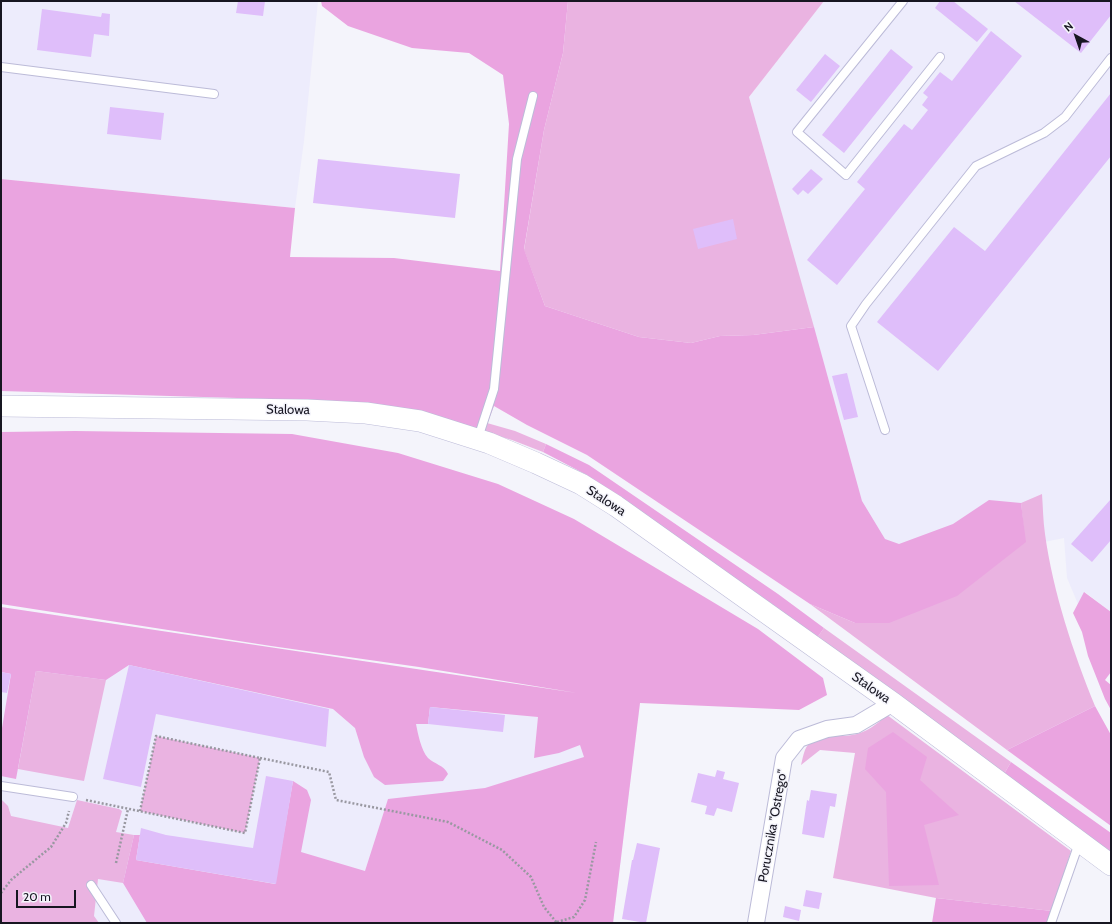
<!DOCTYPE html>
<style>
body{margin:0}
#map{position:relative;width:1112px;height:924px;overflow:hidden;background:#f4f4fb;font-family:Cabin,sans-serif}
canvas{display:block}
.frame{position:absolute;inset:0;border:2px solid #171621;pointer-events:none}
.north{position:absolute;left:1056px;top:16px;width:40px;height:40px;-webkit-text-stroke:3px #f4f4fb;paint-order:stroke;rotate:320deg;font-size:11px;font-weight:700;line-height:16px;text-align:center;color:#171621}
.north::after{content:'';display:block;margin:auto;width:14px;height:18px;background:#171621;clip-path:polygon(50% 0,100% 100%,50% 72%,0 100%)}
.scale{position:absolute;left:16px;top:890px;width:60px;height:18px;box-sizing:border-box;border:2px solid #171621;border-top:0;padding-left:5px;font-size:12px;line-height:14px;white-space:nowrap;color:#171621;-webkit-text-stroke:3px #f4f4fb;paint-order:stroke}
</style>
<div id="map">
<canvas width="1112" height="924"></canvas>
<div class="frame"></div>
<div class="north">N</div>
<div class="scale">20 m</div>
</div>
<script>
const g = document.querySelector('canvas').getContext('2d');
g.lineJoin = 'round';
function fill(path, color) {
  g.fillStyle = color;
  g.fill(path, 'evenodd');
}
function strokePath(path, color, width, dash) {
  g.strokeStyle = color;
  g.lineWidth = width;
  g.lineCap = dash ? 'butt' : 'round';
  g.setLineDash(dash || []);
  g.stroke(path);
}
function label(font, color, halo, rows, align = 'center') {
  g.font = font + ' Cabin,sans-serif';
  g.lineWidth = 3;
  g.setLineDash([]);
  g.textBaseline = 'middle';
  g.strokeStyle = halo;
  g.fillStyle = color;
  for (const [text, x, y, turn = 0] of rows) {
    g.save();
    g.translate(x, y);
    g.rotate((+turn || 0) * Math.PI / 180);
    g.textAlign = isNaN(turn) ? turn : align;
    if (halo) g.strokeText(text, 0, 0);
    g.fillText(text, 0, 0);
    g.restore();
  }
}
fill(new Path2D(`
 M1,1H318L304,141L295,208L1,179Z
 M824,1H1111V612L1085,592L1078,604L1067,578L1064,538L882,575L749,97Z
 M1,607L640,703L613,923H1Z`), '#edecfc');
fill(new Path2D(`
 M568,1H824L749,97L814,327L753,335L720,336L691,343L639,337L545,306L524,250L544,130L563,53Z
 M487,423L515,431L546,444L543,452L512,440L484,432Z
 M1042,494C1043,507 1043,521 1045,534C1053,592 1073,652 1095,706L1007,750L810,604L855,623L1025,542L1021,503Z
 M824,628L1011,762L1004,774L817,638Z
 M36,671L106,680L84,781L18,769Z
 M887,715L1071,851L1052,911L936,898L833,878L855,753L820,750L801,765C802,761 803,755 805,750C813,731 836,738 852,735C866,733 877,724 887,715Z
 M156,736L260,758L245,833L140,811Z
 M1,799L8,806L11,816L68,828L77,800L119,809L122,811L116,832L134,835L123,883L98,879L94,916L99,923H1Z`), '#eab3e1');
fill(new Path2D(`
 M321,1H568L563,53L544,130L524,249L545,306L639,337L691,343L720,336L753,335L814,327L862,501L885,539L899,544L953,524L989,500L1021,503L1026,542L957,596L889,623H855L810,604L587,455L527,425L494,406L484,432L368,405L271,399L1,391V179L295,208L290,257L394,258L500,271L509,124L503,75L469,53L412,48L348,26L322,6Z
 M75,431L292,434L398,453L498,484L574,519L758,629L823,678L827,695L799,710L640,703L613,923H147L123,883L134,835H140L136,860L275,884L293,781L307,790L311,800L301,852L365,871L388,799L485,788L584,757L580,745L559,753L534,758L538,717L430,707L428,724H416C418,734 421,750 428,758C434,764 444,765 448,774L443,781L385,785L374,777L364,757L355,728L333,709L129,665L106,680L36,671L16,779L1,776V734L11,674L1,672V607L577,693L419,667L271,646L1,604V432Z
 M546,444L589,465L778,594L824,628L817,638L772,604L585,474L543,452Z
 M1084,592L1111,612V672L1105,680L1111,685V710L1105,699L1088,656L1082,632L1073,613Z
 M1095,706L1111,735V826L1007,750Z
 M893,732L927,757L920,780L959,815L924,825L939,885L889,886L886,792L865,769L868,748Z
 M1011,762L1111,833V852L1004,774Z
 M936,898L1052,911L1048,923H932Z`), '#eaa4e0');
fill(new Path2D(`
 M238,1H265L263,16L236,13Z
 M940,1H953L988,29L977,42L935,8Z
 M1014,1H1111V15L1081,53Z
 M42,9L101,17L102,13L110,14L109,36L94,34L91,57L37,50Z
 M991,31L1022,56L837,285L807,260L865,189L857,182L904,124L912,130L928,110L922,105L928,97L923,93L940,72L952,81Z
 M891,49L913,67L844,153L822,135Z
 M825,54L840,66L811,102L796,90Z
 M1111,93V156L938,371L877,322L954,227L985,251Z
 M110,107L164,113L161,140L107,134Z
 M318,159L460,174L455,218L313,203Z
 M811,169L823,179L808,194L803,190L798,195L792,189Z
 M733,219L737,239L698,249L693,229Z
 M847,373L858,417L844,420L832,376Z
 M1111,499V540L1092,562L1071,544Z
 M129,665L329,709L326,747L156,714L141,787L103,779Z
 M1,672L11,674L7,693L1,692Z
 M430,707L505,715L503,732L428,724Z
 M717,770L725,772L723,779L739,783L732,812L717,808L714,816L705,814L707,806L691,802L698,773L715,777Z
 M266,776L293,781L276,884L136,860L141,828L166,835L253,848Z
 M811,790L837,794L835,807L830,806L824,838L802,834L807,800L809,801Z
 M637,843L660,848L646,923L622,919L632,860H633Z
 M806,890L822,893L819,909L803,906Z
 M785,906L801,910L799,921L783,917Z`), '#dfbefa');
const service = new Path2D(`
 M903,1L797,132L846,175L940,57
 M1,67L214,94
 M885,430L851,326L866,304L976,166L1044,133L1065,117L1111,58
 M478,438L494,389L517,159L533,96
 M1,786L73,797
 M91,885L116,923
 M1051,923L1079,843`);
const minor = new Path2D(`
 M756,923L784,758L799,739L827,729L856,725L893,703`);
const tertiary = new Path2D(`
 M1,406L307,410L366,413L420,421L489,443L536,463L581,484L616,506L893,703L1111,865`);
strokePath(service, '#bcbbd8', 10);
strokePath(minor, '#bcbbd8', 18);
strokePath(tertiary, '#bcbbd8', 22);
strokePath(new Path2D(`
 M260,758L329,772L336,800L448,822L502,850L531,877L544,907L557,923
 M86,800L245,833L260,758L156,736L140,811
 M116,863L128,809
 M1,893L11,880L51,847L66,823L69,811
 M557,922L574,917L585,900L596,842`), '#9998a1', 2.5, [2, 2]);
strokePath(service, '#fff', 8);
strokePath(minor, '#fff', 16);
strokePath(tertiary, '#fff', 21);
label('13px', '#171621', '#f4f4fb', [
 ["Stalowa",288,410,1],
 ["Stalowa",606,501,33],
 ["Stalowa",871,688,35],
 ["Porucznika \"Ostrego\"",773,826,-80]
]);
</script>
